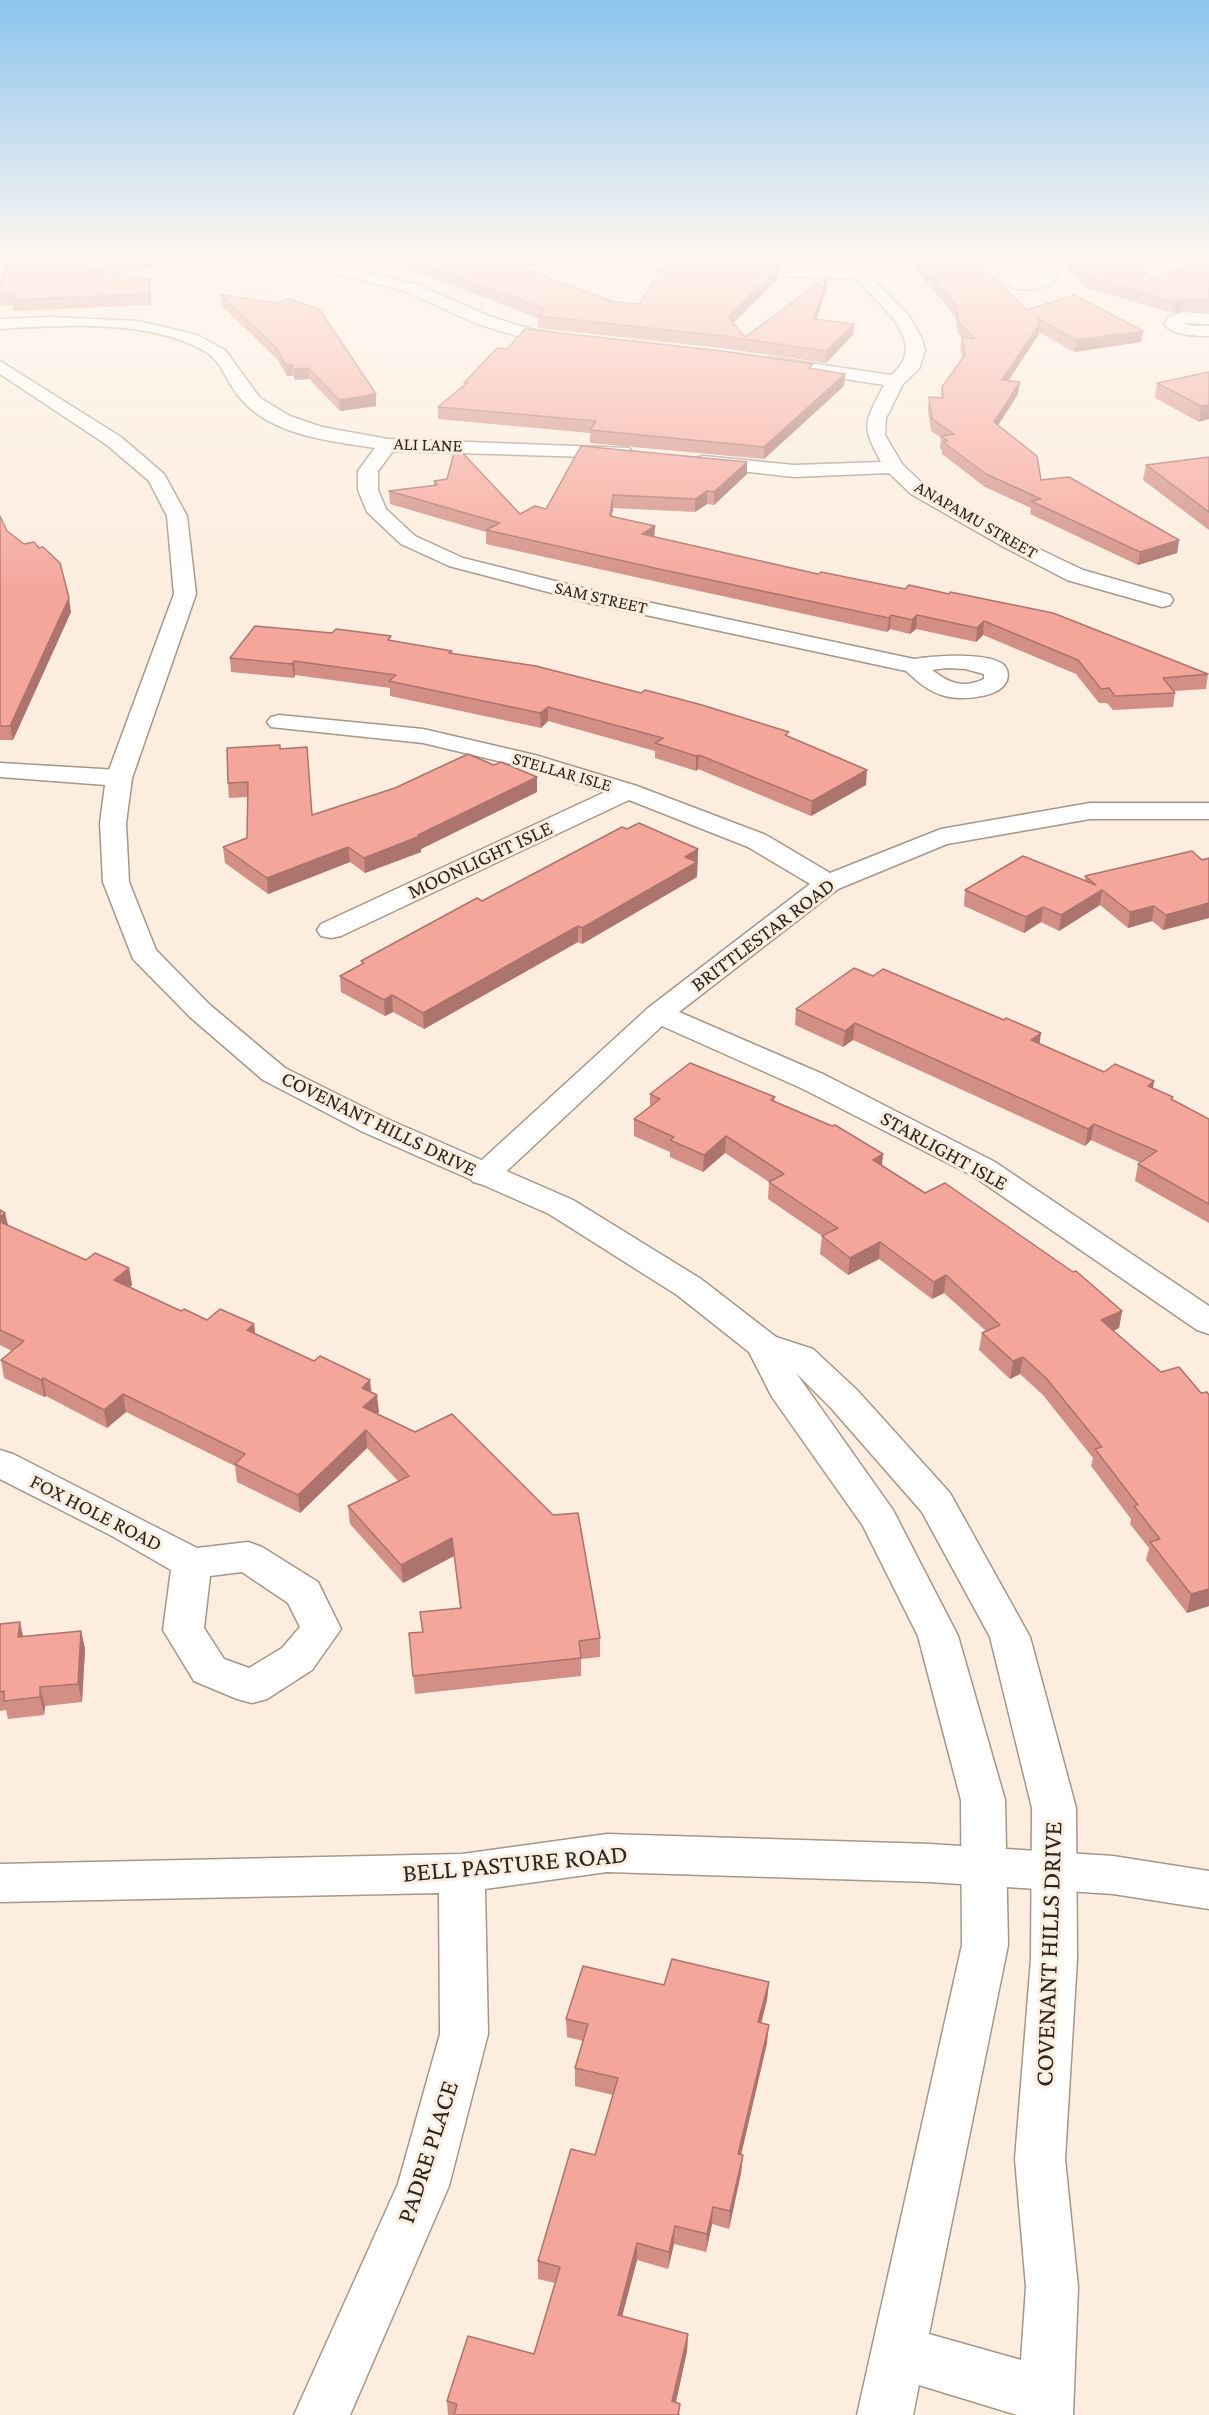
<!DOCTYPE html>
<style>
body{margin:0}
canvas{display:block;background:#fcedde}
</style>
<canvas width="1209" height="2415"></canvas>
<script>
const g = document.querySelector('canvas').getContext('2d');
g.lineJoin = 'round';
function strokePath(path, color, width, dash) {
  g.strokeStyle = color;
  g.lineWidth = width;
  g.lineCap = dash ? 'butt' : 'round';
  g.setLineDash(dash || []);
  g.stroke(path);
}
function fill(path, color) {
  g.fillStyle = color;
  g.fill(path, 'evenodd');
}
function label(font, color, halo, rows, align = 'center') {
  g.font = font + ' "Crimson Pro",serif';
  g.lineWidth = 6;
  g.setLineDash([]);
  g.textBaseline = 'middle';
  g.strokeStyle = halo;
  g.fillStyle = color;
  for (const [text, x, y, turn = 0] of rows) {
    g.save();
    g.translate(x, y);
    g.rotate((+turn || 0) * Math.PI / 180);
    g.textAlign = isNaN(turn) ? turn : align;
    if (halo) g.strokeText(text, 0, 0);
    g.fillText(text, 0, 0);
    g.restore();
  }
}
const minor = new Path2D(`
 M270,256H298L416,284L489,316L530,329L571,336L573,340L565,345L527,339L477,324L405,291L273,259Z
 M575,256H623L669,261L850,269L847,256H863L867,273L909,316L922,339L925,350L919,369L903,384L886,418L885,435L902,464L925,486L1016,538L1083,570L1170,595L1173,600L1170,605L1162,607L1067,580L1002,546L911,494L889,473L794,477L696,466L693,462L696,458L703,456L794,465L881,462C860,423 865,423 884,385L769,367L760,362L769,357L891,375C932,343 878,303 855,279L669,271L583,261Z
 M1032,266L1057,278C1045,294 1008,293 996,277L1009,268ZM1018,276L1037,279L1016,277Z
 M1183,312L1209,314V324L1183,323L1192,326H1209V336C1194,336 1174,336 1164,324L1169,317Z
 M50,317L138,321L197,335L225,350L260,398L290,416L322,427L388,439L629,448L632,452L622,458L393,451L378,471V490L386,509L415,536L463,558L591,590L914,659C930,656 1002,650 1007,670C1015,698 961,701 945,696C929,692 918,682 906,671L590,603L449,566L401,544L367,512L358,490V471L375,448C331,441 272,436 241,399C228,385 223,363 206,352C151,319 62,325 0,329V319ZM946,668L965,669L984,674V679C963,689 949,683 932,670Z
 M279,715L423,729L535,755L637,786L766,835L830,873L941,829L1090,803H1209V819H1090L947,844L838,889L679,1012L825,1075L995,1162L1209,1306V1334L1197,1330L973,1176L803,1089L662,1026L495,1182L484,1185L473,1182L468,1175L473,1168L648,1008L810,884L748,847L629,800L341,936L331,938L321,936L317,930L321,924L605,792L519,766L423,743L271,727L267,722L271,717Z
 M0,763L119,770L128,773L132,778L128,783L119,786L0,777Z
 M0,1450L13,1454L197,1548L248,1542L262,1547L318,1582L341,1629L312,1670L267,1699L252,1703L237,1699L194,1681L163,1630L171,1570L112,1536L0,1479ZM242,1572L288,1603L300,1627L282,1648L249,1668L224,1659L204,1628L210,1576Z
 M607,1834L930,1844L1113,1856L1209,1871V1909L1113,1894L930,1882L607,1872L485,1889L488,2034L449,2186L350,2415H294L398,2184L440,2034L439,1893L0,1902V1864L462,1854Z`);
const tertiary = new Path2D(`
 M0,361L121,437L164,474L187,516L196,594L132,778L126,823L129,882L156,950L210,1005L285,1068L385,1118L573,1200L701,1279L776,1337L813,1349L857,1390L950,1493L1030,1637L1076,1808L1077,1959L1065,2159L1078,2287L1073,2415H1017L919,2385L913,2415H857L962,1945L961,1800L918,1636L863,1526L772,1397L749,1352L677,1295L549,1214L363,1132L263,1080L190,1017L133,959L103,882L100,823L106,778L174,594L167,516L149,481L107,445L0,374ZM796,1373L831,1408L922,1512L990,1637L1032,1808L1031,1959L1015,2159L1026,2287L1021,2360L929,2334L1008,1945L1005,1800L958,1636L893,1510Z`);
strokePath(minor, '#a59789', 3);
strokePath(tertiary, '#a59789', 3);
fill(minor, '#fff');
fill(tertiary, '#fff');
fill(new Path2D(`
 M358,256H567L523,268L614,302L639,304L779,278L733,323L745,337L827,277V288L816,320L854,324L853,335L826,363L722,348L538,328V318L428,276L378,263V260Z
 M674,256H800L792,264L674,259Z
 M904,256H971L1027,310L1143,331L1141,342L1074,352L1039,332V334L1008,381L1020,382L1018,394L998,426L1041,480L1179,540L1177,553L1138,565L1030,514L1031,508L985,487L942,454V450L940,448L941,438L931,431L928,410L929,397L941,398L942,387L962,358L960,348L962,337L958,333L955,316Z
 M1057,256H1129L1151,278L1209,259V312L1183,310L1174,313L1086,288Z
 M160,265L117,275L151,290V305L14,311L13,306L0,304V287Z
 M221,295L376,406L340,411L309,379L295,380L293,376H287L277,359L222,306Z
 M813,369L845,374L844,386L764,459L590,443V433L438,419V407Z
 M1209,372L1199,422L1155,398L1157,383Z
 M581,446L747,474L714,505L707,504L695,512L613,508L611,517L655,526L654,537L1208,674L1206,689L1173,691L1175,693L1173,707L1113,710L1107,703H1099L1076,674L983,635L976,642L916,629L910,634L890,629L887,632L658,582L486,544V532L390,504L389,491L434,485V481L520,514L546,509Z
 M1209,457V530L1143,480L1146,465Z
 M0,516L7,531L71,612L13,740H0Z
 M392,641L452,654L789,737L866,785L811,816L698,769L696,771L655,758V751L548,721L541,728L390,696V688L295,675L294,678L231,672L230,658Z
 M281,749L313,815L537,792L421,849V852L365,873L350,862L268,894L225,863L223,847L247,838L248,797L229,798L228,783Z
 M627,829L698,849L697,877L582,944L578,942L424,1029L393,1012L385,1016L341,992L340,976L362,964L361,961Z
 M1209,858V918L1163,930L1152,921L1128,928L1100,905L1059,931L1041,922L1024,933L964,906L965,890L1085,880V876Z
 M796,1009L1040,1044L1104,1072L1154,1081L1153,1088L1173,1100L1209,1119V1223L1135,1181L1138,1164L1141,1163L1091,1140L1085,1146L853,1040L843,1047L795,1025Z
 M650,1094L775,1097L774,1101L883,1154L882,1165L925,1193L1122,1311L1119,1328L1114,1331L1161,1372L1201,1393L1209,1395V1606L1187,1613L1146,1560L1149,1548L1130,1524L1131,1519L1091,1466L1093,1458L1043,1395L1020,1374L1010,1379L979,1350L982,1333L986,1331L944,1293L932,1299L879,1259L848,1275L820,1254L822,1236L768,1199L769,1182L725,1153L703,1172L670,1157V1152L634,1136V1119L650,1106Z
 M0,1210L5,1213L8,1225L86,1260L129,1268L132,1285L130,1287L181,1311L207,1320L254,1324L255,1334L372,1392L379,1412L377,1414L600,1638V1657L581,1659V1676L415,1694L409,1633L422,1632L420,1612L460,1608L454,1556L403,1583L350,1524L348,1506L398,1481L367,1448L300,1513L237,1482L235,1466L126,1412L107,1428L46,1396L44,1397L4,1378L1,1360L12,1351L0,1345Z
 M0,1624L23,1636L81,1631L85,1649L82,1702L45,1706L44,1715L8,1719L6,1710L0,1711Z
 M769,1982L767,2000L761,2023L767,2043L741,2155H743L741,2173L729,2229L712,2224L706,2252L674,2244L668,2269L637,2260L622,2316L688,2334L687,2351L676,2402L680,2415H448L447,2401L534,2354L555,2283L538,2279V2261L595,2155L613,2095L575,2086V2068L583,2041L567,2037L566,2019L664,1985Z`), '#d38f85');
fill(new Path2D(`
 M151,256H159L160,265L88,281L87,270Z
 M528,256H567L506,273V262Z
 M793,256H800L792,264Z
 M779,267V278L728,328V317Z
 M827,277V288L813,330L814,319Z
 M150,279L151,290V305L149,294Z
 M1185,299L1183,310L1174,313L1175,302Z
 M1040,323L1039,334L1001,392L1002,380Z
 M854,324L853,335L826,363V351Z
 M1143,331L1141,342L1074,352L1076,340Z
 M292,364L293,376H287L286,365Z
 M308,368L309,379L295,380L294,369Z
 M845,374L844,386L764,459V447Z
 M1020,382L1018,394L992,434L994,422Z
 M376,394V406L340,411L339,400Z
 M1209,405V419L1199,422L1201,406Z
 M747,462V474L714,505V492Z
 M707,491V504L695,512V499Z
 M613,495V508L610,529V516Z
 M655,526L654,539L642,534Z
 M1179,540L1177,553L1138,565L1140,552Z
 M69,598L71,612L13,740L10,726Z
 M891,615L890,629L887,632L889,618Z
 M917,615L916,629L910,634L912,620Z
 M984,621L983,635L976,642L977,628Z
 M294,661L295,675L294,678L292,664Z
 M548,707V721L541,728L540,713Z
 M699,755L698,769L696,771V756Z
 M867,770L866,785L811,816L812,801Z
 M537,777V792L421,849V852L365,873L364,858L418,835Z
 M348,847L350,862L268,894L267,878Z
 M698,849L697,877L582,944V928L685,857Z
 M1102,890L1100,905L1059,931L1061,915Z
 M1209,903V918L1163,930L1166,915Z
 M1154,906L1152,921L1128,928L1130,912Z
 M1043,907L1041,922L1024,933L1026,917Z
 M578,926V942L424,1029L423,1013Z
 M392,995L393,1012L385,1016L384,1000Z
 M855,1023L853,1040L843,1047L845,1031Z
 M1041,1033L1039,1049L1031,1040Z
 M1154,1081L1151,1098L1148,1086Z
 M1094,1124L1091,1140L1085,1146L1088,1129Z
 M726,1136L725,1153L703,1172L704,1155Z
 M883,1154L881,1171L873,1160Z
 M5,1213L9,1230L0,1236V1217Z
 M880,1242L879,1259L848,1275L850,1258Z
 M129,1268L132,1285L117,1297L114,1280Z
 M946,1275L944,1293L932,1299L934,1282Z
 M1122,1311L1119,1328L1098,1337L1101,1320Z
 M254,1324L256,1341L247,1330Z
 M1023,1357L1020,1374L1010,1379L1013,1361Z
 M43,1378L46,1396L44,1397L41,1380Z
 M370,1380L372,1397L362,1388Z
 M123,1394L126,1412L107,1428L104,1410Z
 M377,1395L379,1412L364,1425L363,1407Z
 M366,1430L367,1448L300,1513L298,1495Z
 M452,1538L454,1556L403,1583L401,1565Z
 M1209,1589V1606L1187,1613L1191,1594Z
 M20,1622L24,1640L18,1637Z
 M81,1631L85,1649L82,1702L78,1684Z
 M40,1687L45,1706L44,1715L40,1697Z
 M769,1982L767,2000L757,2040L758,2022Z
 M769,2025L767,2043L737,2172L738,2154Z
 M743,2155L741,2173L729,2229L730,2211Z
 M713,2207L712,2224L706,2252L707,2234Z
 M675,2226L674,2244L668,2269L669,2252Z
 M637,2243V2260L618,2332V2315Z
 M688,2334L687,2351L673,2415L672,2401Z`), '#ac746c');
const building = new Path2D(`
 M7,256H151L87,270L150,279L149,294L12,300L13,295L0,294V287Z
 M392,256H528L506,262L614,302L639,304L666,262L779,267L728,317L745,337L827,277L814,319L854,324L826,351L723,336L538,316L545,309L428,266Z
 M914,256H971L1027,310L1074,295L1143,331L1076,340L1036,318L1040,323L1002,380L1020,382L994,422L1037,456L1041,480L1069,477L1179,540L1140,552L1031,501L1041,499L986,474L943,442L948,441L941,436L954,434L932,419L929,397L943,398L942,387L965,355L962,337L975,339L959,322L956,305Z
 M1068,256H1129L1151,278L1209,259V300L1185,299L1175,302L1088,277Z
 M221,295L277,303L288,299L319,309L376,394L339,400L308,368L294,369L292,364L286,365L276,348Z
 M525,329L722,351L813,364L809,368L845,374L764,447L590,430L596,421L438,407L468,382L464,383L497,348L507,349Z
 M1209,372V405L1201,406L1157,383Z
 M456,446L520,514L535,506L546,509L581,446L747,462L714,492L707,491L695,499L613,495L610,516L655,526L642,534L818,574L821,572L905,589L909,585L949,594L950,592L1053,613L1208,674L1163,678L1175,693L1115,696L1109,688L1101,689L1078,660L984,621L977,628L917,615L912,620L891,615L889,618L659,569L486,530L500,523L389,491L437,485L434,481L447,479Z
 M1209,457V512L1146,465Z
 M0,516L7,531L24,544L34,542L39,548L43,547L60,563L69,598L10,726H0Z
 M255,626L332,633L336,629L391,636L388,640L452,651L449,653L536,666L641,693L645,690L702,705L789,732L785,735L867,770L812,801L699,755L696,756L655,743L663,738L548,707L540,713L389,681L396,675L294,661L292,664L230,658Z
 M280,745V749L307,747L312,815L395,788L468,754L494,765L501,762L537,777L418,835L420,836L364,858L348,847L267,878L223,847L247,838L248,782L228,783L227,748Z
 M639,823L698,849L685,857L697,862L582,928L578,926L423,1013L392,995L384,1000L340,976L364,963L361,961L477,898L482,901L622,827L627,829Z
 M1192,851L1202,860L1209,858V903L1166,915L1154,906L1130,912L1102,890L1061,915L1043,907L1026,917L965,890L1023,856L1096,885L1085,876Z
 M854,968L873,976L883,969L1004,1020L1006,1018L1041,1033L1031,1040L1104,1072L1115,1064L1154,1081L1148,1086L1173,1097L1171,1099L1209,1119V1204L1138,1164L1157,1151L1094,1124L1088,1129L855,1023L845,1031L796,1009Z
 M690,1063L775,1097L771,1100L832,1126L835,1125L883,1154L873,1160L925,1193L945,1183L1073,1272L1076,1271L1122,1311L1101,1320L1161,1372L1179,1367L1201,1393L1207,1392L1209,1395V1589L1191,1594L1150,1542L1160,1539L1134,1506L1138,1505L1095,1449L1102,1447L1046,1378L1023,1357L1013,1361L982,1333L1000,1325L946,1275L934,1282L880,1242L850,1258L822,1236L838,1228L769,1182L784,1174L726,1136L704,1155L670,1140L674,1137L634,1119L660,1099L650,1094Z
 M0,1210L5,1213L0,1217Z
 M0,1222L86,1260L95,1253L129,1268L114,1280L181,1311L184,1309L207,1320L220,1309L254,1324L247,1330L314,1361L320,1356L370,1380L362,1388L377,1395L363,1407L415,1432L452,1414L553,1515L578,1513L600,1638L579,1641L581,1658L413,1676L409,1633L423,1632L420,1612L461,1608L452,1538L401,1565L348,1506L409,1476L366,1430L298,1495L235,1464L245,1454L123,1394L104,1410L43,1378L41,1380L1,1360L24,1341L0,1330Z
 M20,1622L18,1637L81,1631L78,1684L40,1687V1697L4,1701V1691L0,1692V1624Z
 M672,1959L769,1982L758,2022L769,2025L738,2154L743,2155L730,2211L713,2207L707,2234L675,2226L669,2252L637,2243L618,2315L688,2334L672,2401L680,2404L678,2415H454L457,2404L447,2401L468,2336L534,2354L560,2267L538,2261L571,2149L595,2155L618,2078L575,2068L588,2024L566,2019L583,1966L664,1985Z`);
fill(building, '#f5a69b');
strokePath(building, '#ac746c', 1.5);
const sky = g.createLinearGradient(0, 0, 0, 594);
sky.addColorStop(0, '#8bc4ee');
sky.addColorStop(0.43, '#fef7f0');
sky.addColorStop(1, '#fef7f000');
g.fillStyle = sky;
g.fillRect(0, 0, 1209, 594);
label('18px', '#2b2620', '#fcedde', [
 ["ALI LANE",428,445,2],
 ["ANAPAMU STREET",976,520,30],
 ["SAM STREET",601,598,13],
 ["STELLAR ISLE",562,772,16]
]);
label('21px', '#2b2620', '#fcedde', [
 ["MOONLIGHT ISLE",480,860,-25],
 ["BRITTLESTAR ROAD",763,935,-37],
 ["COVENANT HILLS DRIVE",379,1124,26],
 ["STARLIGHT ISLE",944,1151,29],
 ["FOX HOLE ROAD",96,1513,27]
]);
label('26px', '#2b2620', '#fcedde', [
 ["BELL PASTURE ROAD",515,1864,-5],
 ["COVENANT HILLS DRIVE",1049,1954,-88],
 ["PADRE PLACE",428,2152,-72]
]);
</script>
